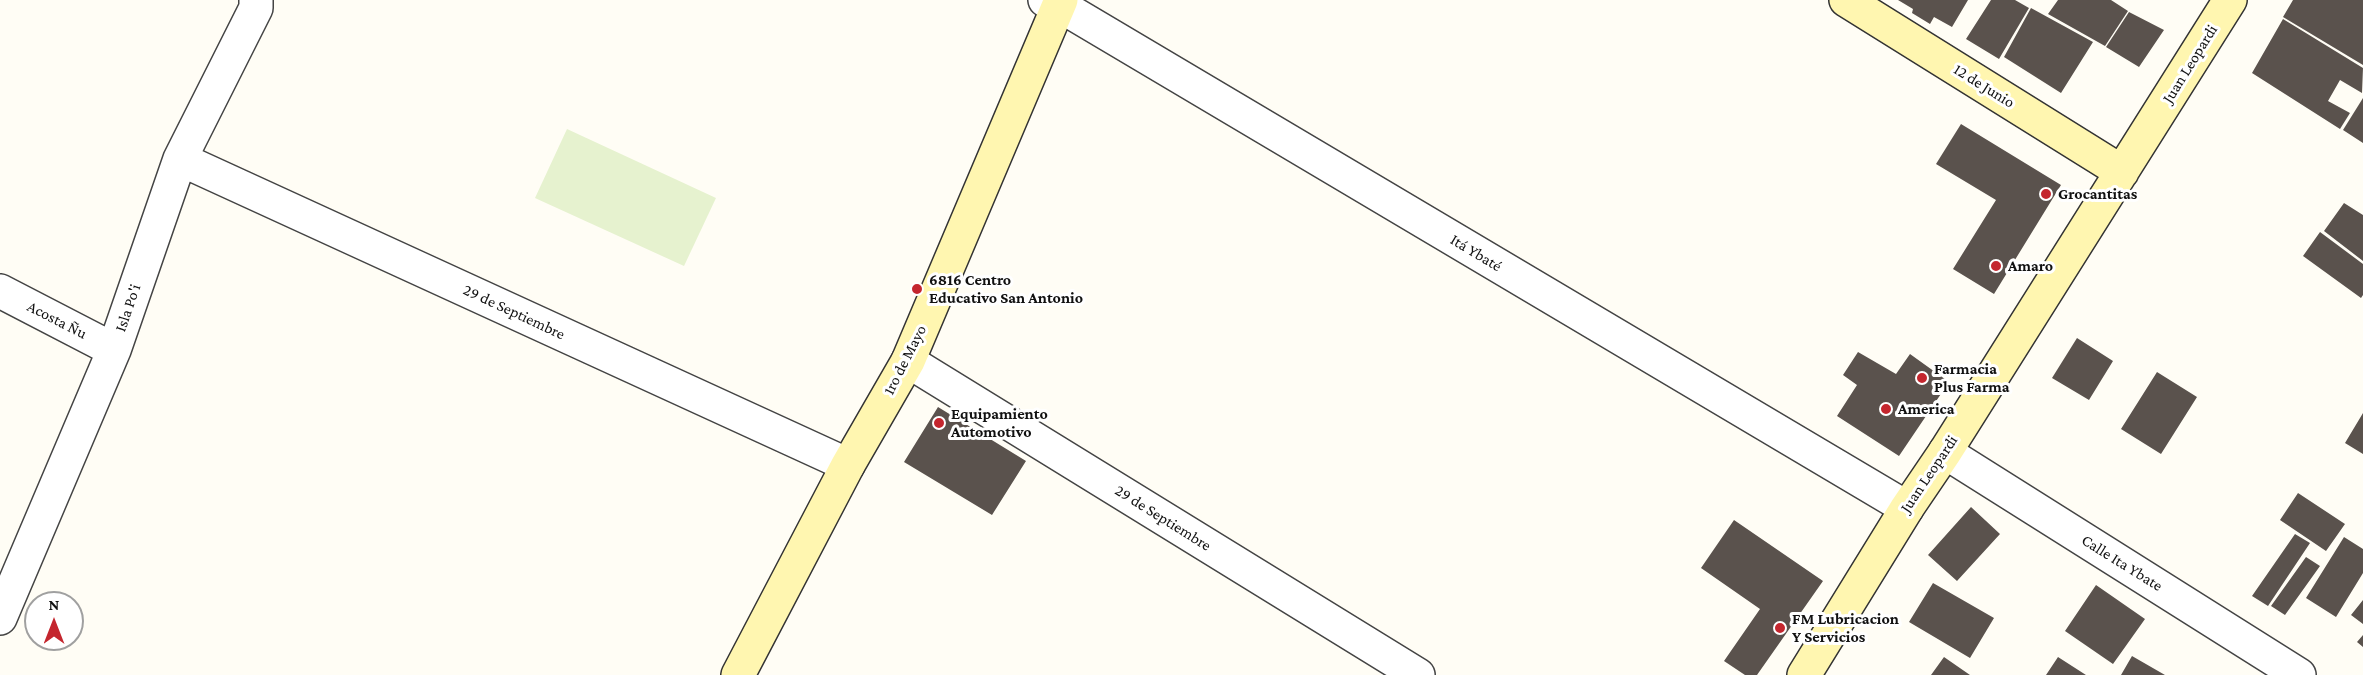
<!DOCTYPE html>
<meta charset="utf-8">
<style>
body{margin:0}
#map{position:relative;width:2363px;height:675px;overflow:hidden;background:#fffdf5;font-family:"Crimson Pro",serif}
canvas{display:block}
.north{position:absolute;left:24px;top:591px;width:60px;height:60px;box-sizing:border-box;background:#fff;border:2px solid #a0a0a0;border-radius:50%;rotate:0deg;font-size:16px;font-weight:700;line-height:24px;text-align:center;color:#111}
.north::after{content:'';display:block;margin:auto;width:21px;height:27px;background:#c4262e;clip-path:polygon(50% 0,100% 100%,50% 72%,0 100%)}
</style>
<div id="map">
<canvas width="2363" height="675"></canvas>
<div class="north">N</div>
</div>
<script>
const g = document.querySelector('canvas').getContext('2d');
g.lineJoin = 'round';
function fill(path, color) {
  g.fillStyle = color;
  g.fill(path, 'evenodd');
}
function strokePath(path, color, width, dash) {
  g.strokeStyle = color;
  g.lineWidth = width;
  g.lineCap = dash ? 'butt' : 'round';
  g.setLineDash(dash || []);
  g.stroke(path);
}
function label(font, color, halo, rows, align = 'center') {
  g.font = font + ' "Crimson Pro",serif';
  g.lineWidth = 6;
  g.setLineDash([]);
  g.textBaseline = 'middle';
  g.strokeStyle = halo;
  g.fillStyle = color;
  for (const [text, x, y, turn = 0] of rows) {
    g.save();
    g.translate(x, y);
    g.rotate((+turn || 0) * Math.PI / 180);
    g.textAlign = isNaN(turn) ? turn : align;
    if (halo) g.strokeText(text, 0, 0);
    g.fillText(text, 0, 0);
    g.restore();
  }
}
fill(new Path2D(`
 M567,129L716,198L684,266L535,198Z`), '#e6f2cf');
fill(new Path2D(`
 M1898,0H1968L1952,27L1934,17L1930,24L1912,13L1913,9Z
 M1991,0H2015L2029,8L1999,59L1966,39Z
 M2058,0H2111L2128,11L2105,46L2048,14Z
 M2293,0H2363V65L2283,17Z
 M2031,8L2093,42L2061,93L2004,57Z
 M2129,12L2164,30L2139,67L2106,47Z
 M2283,19L2363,68L2362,93L2340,80L2328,101L2350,113L2340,129L2252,73Z
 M2363,98V143L2343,130Z
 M1961,124L2061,185L1994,294L1953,269L1996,200L1936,164Z
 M2344,203L2363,215V261L2324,231Z
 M2320,232L2363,264V295L2361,298L2303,256Z
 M2077,338L2113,361L2089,400L2052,378Z
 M1858,352L1896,374L1910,354L1949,382L1899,456L1837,416L1857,385L1843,375Z
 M2157,372L2197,397L2161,454L2121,429Z
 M938,407L1026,461L992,515L904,462Z
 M2363,413V454L2345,443Z
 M2298,493L2345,524L2326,551L2280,520Z
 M1971,507L2000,534L1957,581L1928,555Z
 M1734,520L1823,581L1757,675H1745L1724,661L1760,609L1701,568Z
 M2295,534L2310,543L2268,606L2252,596Z
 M2344,537L2363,549V573L2336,617L2306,598Z
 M2306,557L2320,566L2285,615L2271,606Z
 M1933,583L1994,618L1970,658L1909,622Z
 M2096,585L2145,619L2113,664L2065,631Z
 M2363,600V624L2351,615Z
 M2363,635V647L2357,642Z
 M2132,656L2165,675H2121Z
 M1944,657L1970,675H1931Z
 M2058,657L2086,675H2046Z`), '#5a524d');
const street = new Path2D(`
 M1045,0L1059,5L1907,508
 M180,159L848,465
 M0,291L114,350
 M908,361L1418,675
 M1945,452L2299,675
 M0,618L114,350L180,159L256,8V0`);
const secondary = new Path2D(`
 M1846,0L2122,172
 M738,675L848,465L908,361L1061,0
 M1804,675L1907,508L1945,452L2230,0`);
strokePath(street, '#444', 36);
strokePath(secondary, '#333', 36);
strokePath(street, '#fff', 33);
strokePath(secondary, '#fff6b0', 33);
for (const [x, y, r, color] of [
 [2046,194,6,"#c4262e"],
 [1996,266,6,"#c4262e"],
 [917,289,6,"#c4262e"],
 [1922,378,6,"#c4262e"],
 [1886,409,6,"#c4262e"],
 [939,423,6,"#c4262e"],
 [1780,628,6,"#c4262e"]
]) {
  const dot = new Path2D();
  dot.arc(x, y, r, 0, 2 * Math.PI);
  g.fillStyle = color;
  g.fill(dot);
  strokePath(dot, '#fff', 2);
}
label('16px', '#111', '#fff', [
 ["Juan Leopardi",2190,64,-58],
 ["12 de Junio",1984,86,32],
 ["Itá Ybaté",1476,253,31],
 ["Isla Po'i",128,308,-71],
 ["29 de Septiembre",514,312,25],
 ["Acosta Ñu",57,320,27],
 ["1ro de Mayo",905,360,-63],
 ["Juan Leopardi",1929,474,-56],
 ["29 de Septiembre",1163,518,32],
 ["Calle Ita Ybate",2122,563,32]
]);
label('bold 16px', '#111', '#fff', [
 ["Grocantitas",2058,194],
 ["Amaro",2008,266],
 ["6816 Centro",929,280],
 ["Educativo San Antonio",929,298],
 ["Farmacia",1934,369],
 ["Plus Farma",1934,387],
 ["America",1898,409],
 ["Equipamiento",951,414],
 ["Automotivo",951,432],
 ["FM Lubricacion",1792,619],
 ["Y Servicios",1792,637]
], 'left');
</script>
